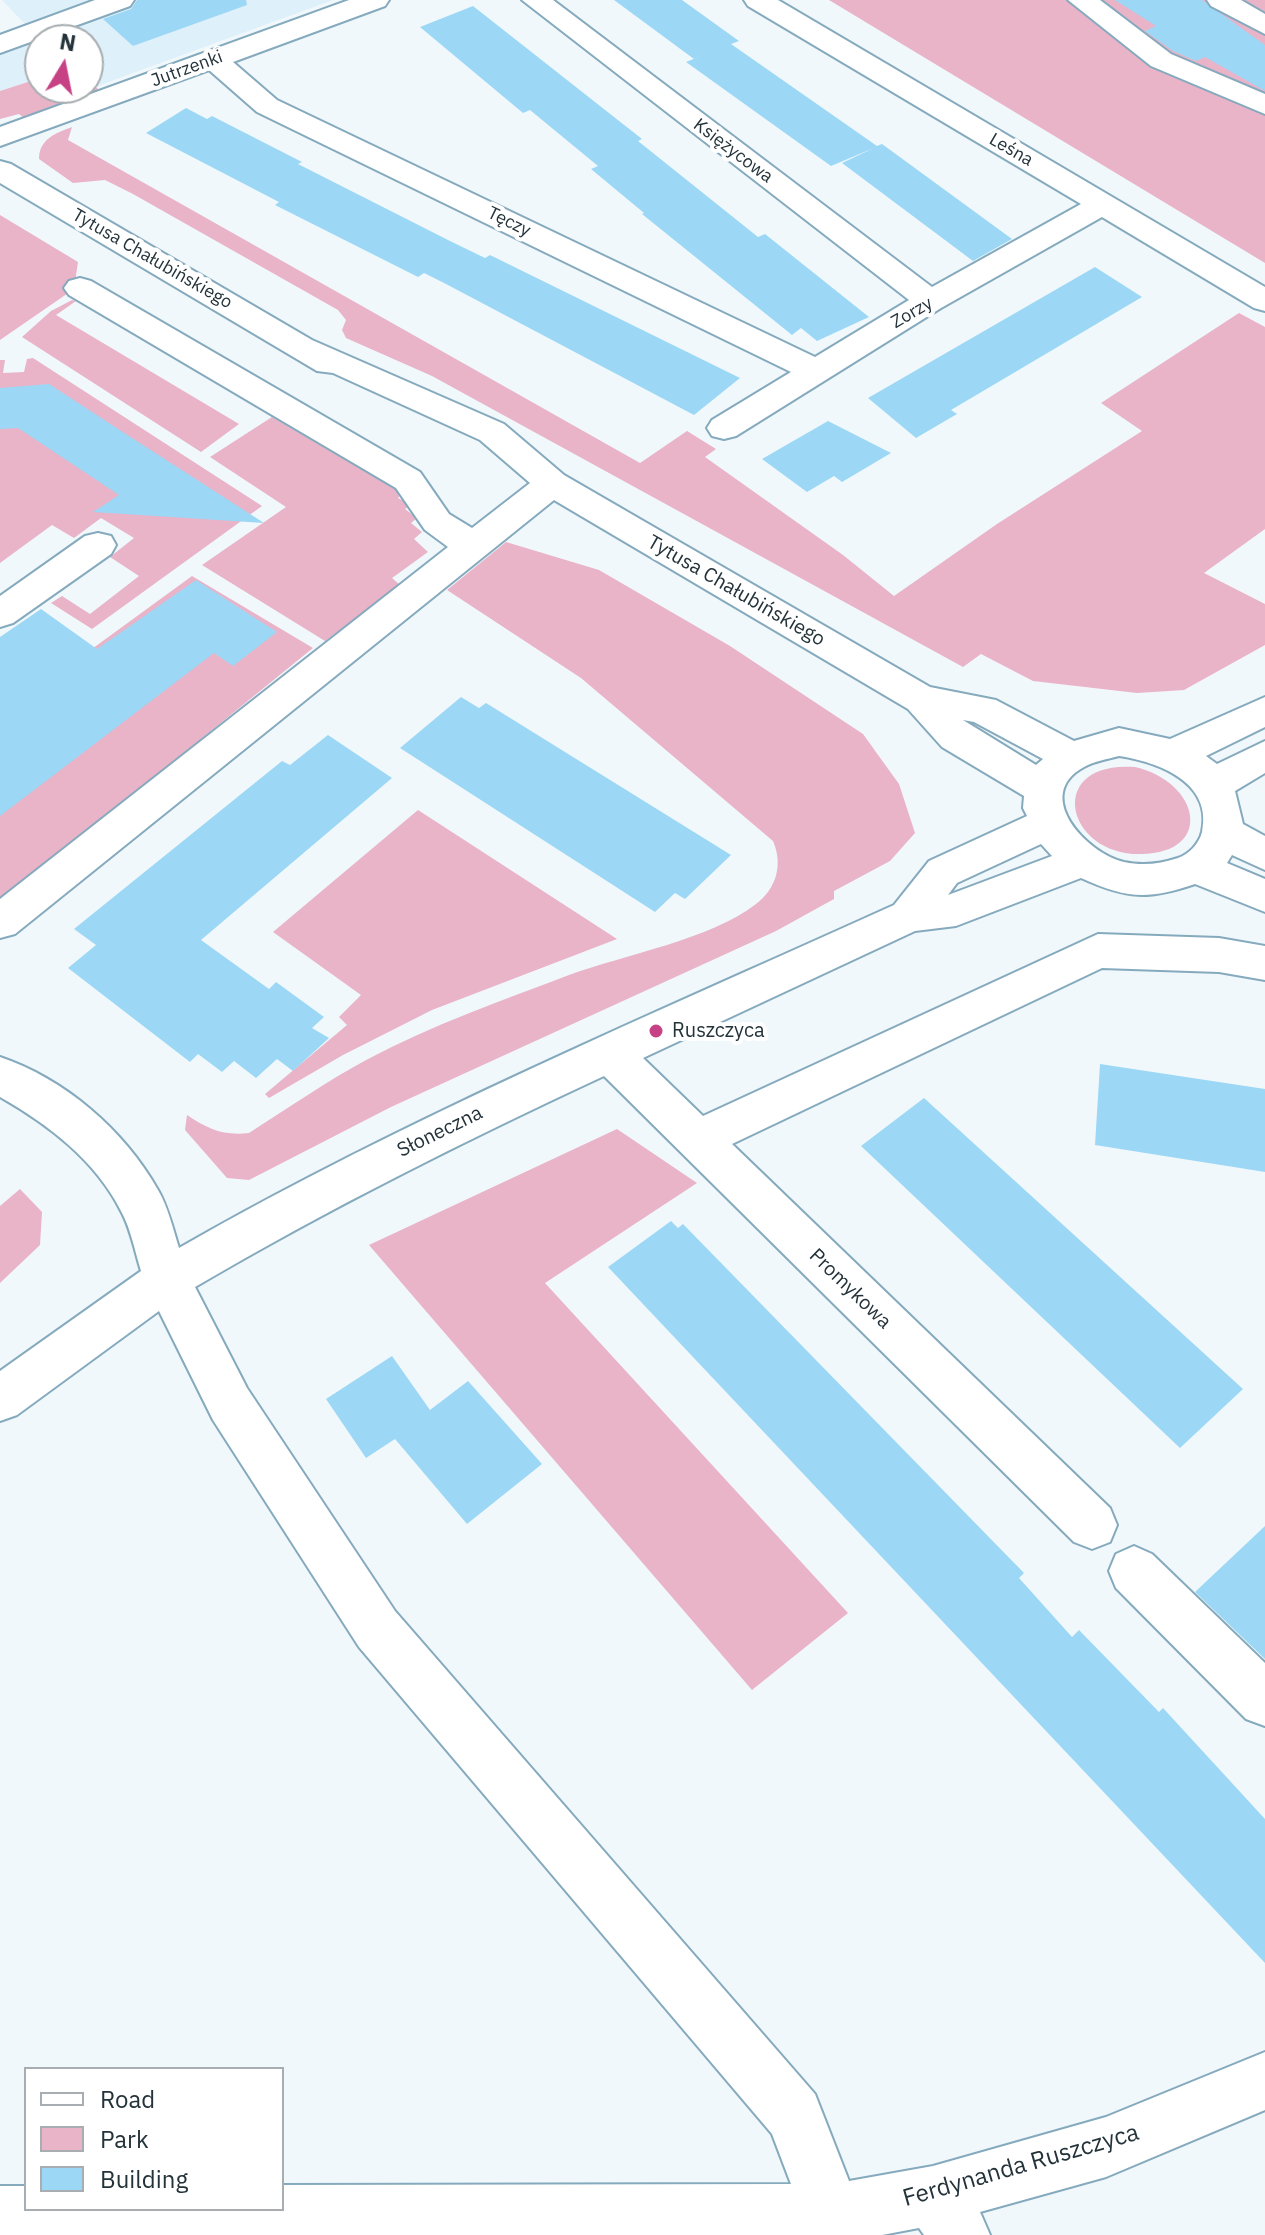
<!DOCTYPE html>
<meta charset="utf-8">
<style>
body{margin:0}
#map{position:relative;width:1265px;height:2235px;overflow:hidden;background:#f0f8fc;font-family:"IBM Plex Sans",sans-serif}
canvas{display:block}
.legend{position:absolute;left:24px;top:2067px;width:260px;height:144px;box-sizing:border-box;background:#fff;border:2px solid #a7adb0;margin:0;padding:10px 14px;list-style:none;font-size:24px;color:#24333a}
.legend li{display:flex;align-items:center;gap:16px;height:40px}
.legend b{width:40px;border:2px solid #a7adb0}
.north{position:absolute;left:24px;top:24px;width:80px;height:80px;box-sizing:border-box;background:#fff;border:2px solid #a7adb0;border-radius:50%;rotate:10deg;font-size:22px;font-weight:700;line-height:32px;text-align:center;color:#24333a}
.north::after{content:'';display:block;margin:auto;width:28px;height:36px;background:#c74285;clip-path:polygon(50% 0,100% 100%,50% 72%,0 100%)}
</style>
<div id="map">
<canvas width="1265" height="2235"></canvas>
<ul class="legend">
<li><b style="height:10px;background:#fff"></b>Road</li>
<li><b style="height:22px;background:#e9b3c8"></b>Park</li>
<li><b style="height:22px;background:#9cd8f5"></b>Building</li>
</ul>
<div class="north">N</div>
</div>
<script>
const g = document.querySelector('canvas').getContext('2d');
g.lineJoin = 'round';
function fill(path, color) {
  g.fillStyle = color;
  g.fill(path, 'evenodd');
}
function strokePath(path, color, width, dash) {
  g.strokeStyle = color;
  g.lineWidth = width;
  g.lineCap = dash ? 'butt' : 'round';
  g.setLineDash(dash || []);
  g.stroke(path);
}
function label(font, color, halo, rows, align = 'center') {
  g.font = font + ' "IBM Plex Sans",sans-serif';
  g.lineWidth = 8;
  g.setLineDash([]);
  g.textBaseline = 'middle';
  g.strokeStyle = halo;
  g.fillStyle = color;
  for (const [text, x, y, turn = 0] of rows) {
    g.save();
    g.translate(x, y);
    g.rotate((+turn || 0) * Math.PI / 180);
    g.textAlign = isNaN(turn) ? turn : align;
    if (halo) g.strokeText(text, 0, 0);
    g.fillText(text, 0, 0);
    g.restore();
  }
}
fill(new Path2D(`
 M2,0H333L95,87L88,80V40H40Z
 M40,40V78L0,91V55Z`), '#def0fa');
fill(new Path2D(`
 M829,0H1265V263Z
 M40,78V88H88V80L100,91L24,118L19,114L0,119V91Z
 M72,127L68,140L640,463L687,431L716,449L705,457L843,555L894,596L997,524L1142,431L1101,403L1239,313L1265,327V529L1204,573L1265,604V645L1184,690L1137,693L1033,681L981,654L963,667L432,376L346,338L342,330L346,320L338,310L133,194L105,180L73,183L39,159C39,139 56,133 72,127Z
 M0,215L78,262L74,289L0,340Z
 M72,300L76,301L56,315L239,424L201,452L22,337L51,311Z
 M33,358L262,506L92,629L51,603L62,596L90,614L139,576L110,557L134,538L101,518L74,538L52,525L0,563V360H5L3,373L24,372L27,359Z
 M272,417L402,493L398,498L411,505L405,509L417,518L411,523L422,532L414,539L428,552L392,578L400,585L325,641L202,565L286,507L210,457Z
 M506,542L599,570L730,646L863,734L899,784L915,833L890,861L834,891V899L776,931L391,1107L249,1180L227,1178L185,1130L187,1115C208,1129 223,1136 249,1133C288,1108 327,1081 368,1059C432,1025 501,1001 569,975C623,955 712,939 756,904C777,888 783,864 773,841L581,678L447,590Z
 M192,576L313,648L0,902V716Z
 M1135,767C1200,782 1215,853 1141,854C1064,855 1045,760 1135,767Z
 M418,810L617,939L432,1010L343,1055L269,1098L265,1094L347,1025L339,1017L361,995L273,932Z
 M617,1129L697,1183L545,1283L848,1613L752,1690L369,1245Z
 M20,1189L42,1212L40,1245L0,1283V1206Z`), '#e9b3c8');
fill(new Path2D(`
 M137,0H246L247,5L133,46L103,19L131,9Z
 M614,0H682L739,41L731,44L877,146L882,144L1012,239L973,261L842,163L874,148L831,166L686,62L701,56L694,59Z
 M1115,0H1202L1265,45V91L1205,57L1196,61L1173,51L1145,31L1156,26Z
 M473,6L642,139L638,141L758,237L765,234L869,317L817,341L801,328L792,335L642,214L644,213L591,169L598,166L530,110L523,113L420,27Z
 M186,108L207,119L212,116L302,162L298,164L450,241L485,258L490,255L740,378L694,415L446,284L424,273L418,277L275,205L279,202L146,133Z
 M1095,267L1142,297L951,410L957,414L916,438L868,398Z
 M49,384L132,438L264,523L93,512L119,495L18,428L0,429V388Z
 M828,421L891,453L842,482L834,476L807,492L762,459Z
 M196,580L277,632L233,666L214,653L0,816V637L41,609L97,649Z
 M461,697L479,708L486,703L731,855L685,899L675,893L655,912L400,748Z
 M328,735L392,778L201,940L269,989L276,982L324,1017L312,1028L329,1038L293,1071L277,1059L256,1078L234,1061L222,1072L198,1054L190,1062L68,968L96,945L74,929L282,761L290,765Z
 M1100,1064L1265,1089V1172L1095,1145Z
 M924,1098L1243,1389L1180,1448L861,1146Z
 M671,1221L678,1228L683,1224L1024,1573L1019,1578L1072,1637L1079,1630L1159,1712L1163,1708L1265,1819V1963L608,1267Z
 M392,1356L430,1410L468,1381L542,1464L467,1524L395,1439L366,1458L326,1399Z
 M1265,1526V1659L1195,1592Z`), '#9cd8f5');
const minor = new Path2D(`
 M95,0H134L130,6L0,53V35Z
 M349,0H389L385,6L233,62L277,100L815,357L909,300L522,0H553L932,287L1081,204L748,6L744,0H778L1265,287V311L1254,308L1102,217L941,308L736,436L724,439L712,436L707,428L712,420L791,372L257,112L209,70L0,146V127Z
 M1068,0H1100L1171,54L1265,94V114L1151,66Z
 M1207,0H1241L1265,14V34L1211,6Z
 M0,161L11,164L312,340L504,424L564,475L930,687L996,700L1074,741L1119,728L1170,739L1265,697V727L1206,756L1217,764L1265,741V773L1235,791L1243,824L1265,836V870L1232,855L1227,863L1265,879V912L1195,884C1148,900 1127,899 1081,878L956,926L915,931L643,1058L703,1116L1098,934L1219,938L1265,946V980L1219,972L1102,968L732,1144L1110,1508L1117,1525L1110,1542L1092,1549L1074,1542L604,1076C464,1141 328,1209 195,1287L247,1388L395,1611L815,2094L849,2181L933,2166L1106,2117L1265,2052V2110L1106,2177L980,2212L990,2235H924L919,2228L882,2235H0V2186H26V2209H282V2185L791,2184L772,2134L359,1647L213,1420L159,1311L17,1415L0,1421V1371L141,1271C135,1252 131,1229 121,1211C95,1160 49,1125 0,1097V1057C65,1079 124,1130 158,1190C168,1207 173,1229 179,1248C409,1116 654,1014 894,905L929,861L1027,816L1023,808L1024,796L942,747L908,709L554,500L15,934L0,938V899L448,547L425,530L396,488L69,295L64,288L69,281L80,278L91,281L420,472L449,514L472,528L530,483L480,440L333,373L317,371L0,183ZM963,720L974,722L1043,759L1036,765ZM1119,756C1158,762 1213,782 1202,832C1199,844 1189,854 1178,858C1160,864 1143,866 1124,862C1086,853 1032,795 1084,767C1094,761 1108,759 1119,756ZM1041,844L1052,856L948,895L957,883Z
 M98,533L111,536L116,545L111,554L13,623L0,627V596L85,536Z
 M1134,1546L1152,1554L1265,1663V1726L1246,1719L1116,1588L1109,1571L1116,1554Z`);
strokePath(minor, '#85aabd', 4);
fill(minor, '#fff');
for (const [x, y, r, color] of [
 [656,1031,8,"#c74285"]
]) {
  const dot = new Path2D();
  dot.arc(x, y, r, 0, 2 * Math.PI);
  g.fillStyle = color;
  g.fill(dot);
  strokePath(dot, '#fff', 3);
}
label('18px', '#24333a', '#fff', [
 ["Jutrzenki",187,69,-20],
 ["Leśna",1011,150,30],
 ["Księżycowa",733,151,37],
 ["Tęczy",509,222,26],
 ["Tytusa Chałubińskiego",152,259,30],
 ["Zorzy",912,313,-30]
]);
label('20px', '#24333a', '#fff', [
 ["Tytusa Chałubińskiego",736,591,30],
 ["Słoneczna",440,1132,-26],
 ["Promykowa",850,1289,44]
]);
label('20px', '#24333a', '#fff', [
 ["Ruszczyca",672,1031]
], 'left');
label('24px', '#24333a', '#fff', [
 ["Ferdynanda Ruszczyca",1021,2166,-16]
]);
</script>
